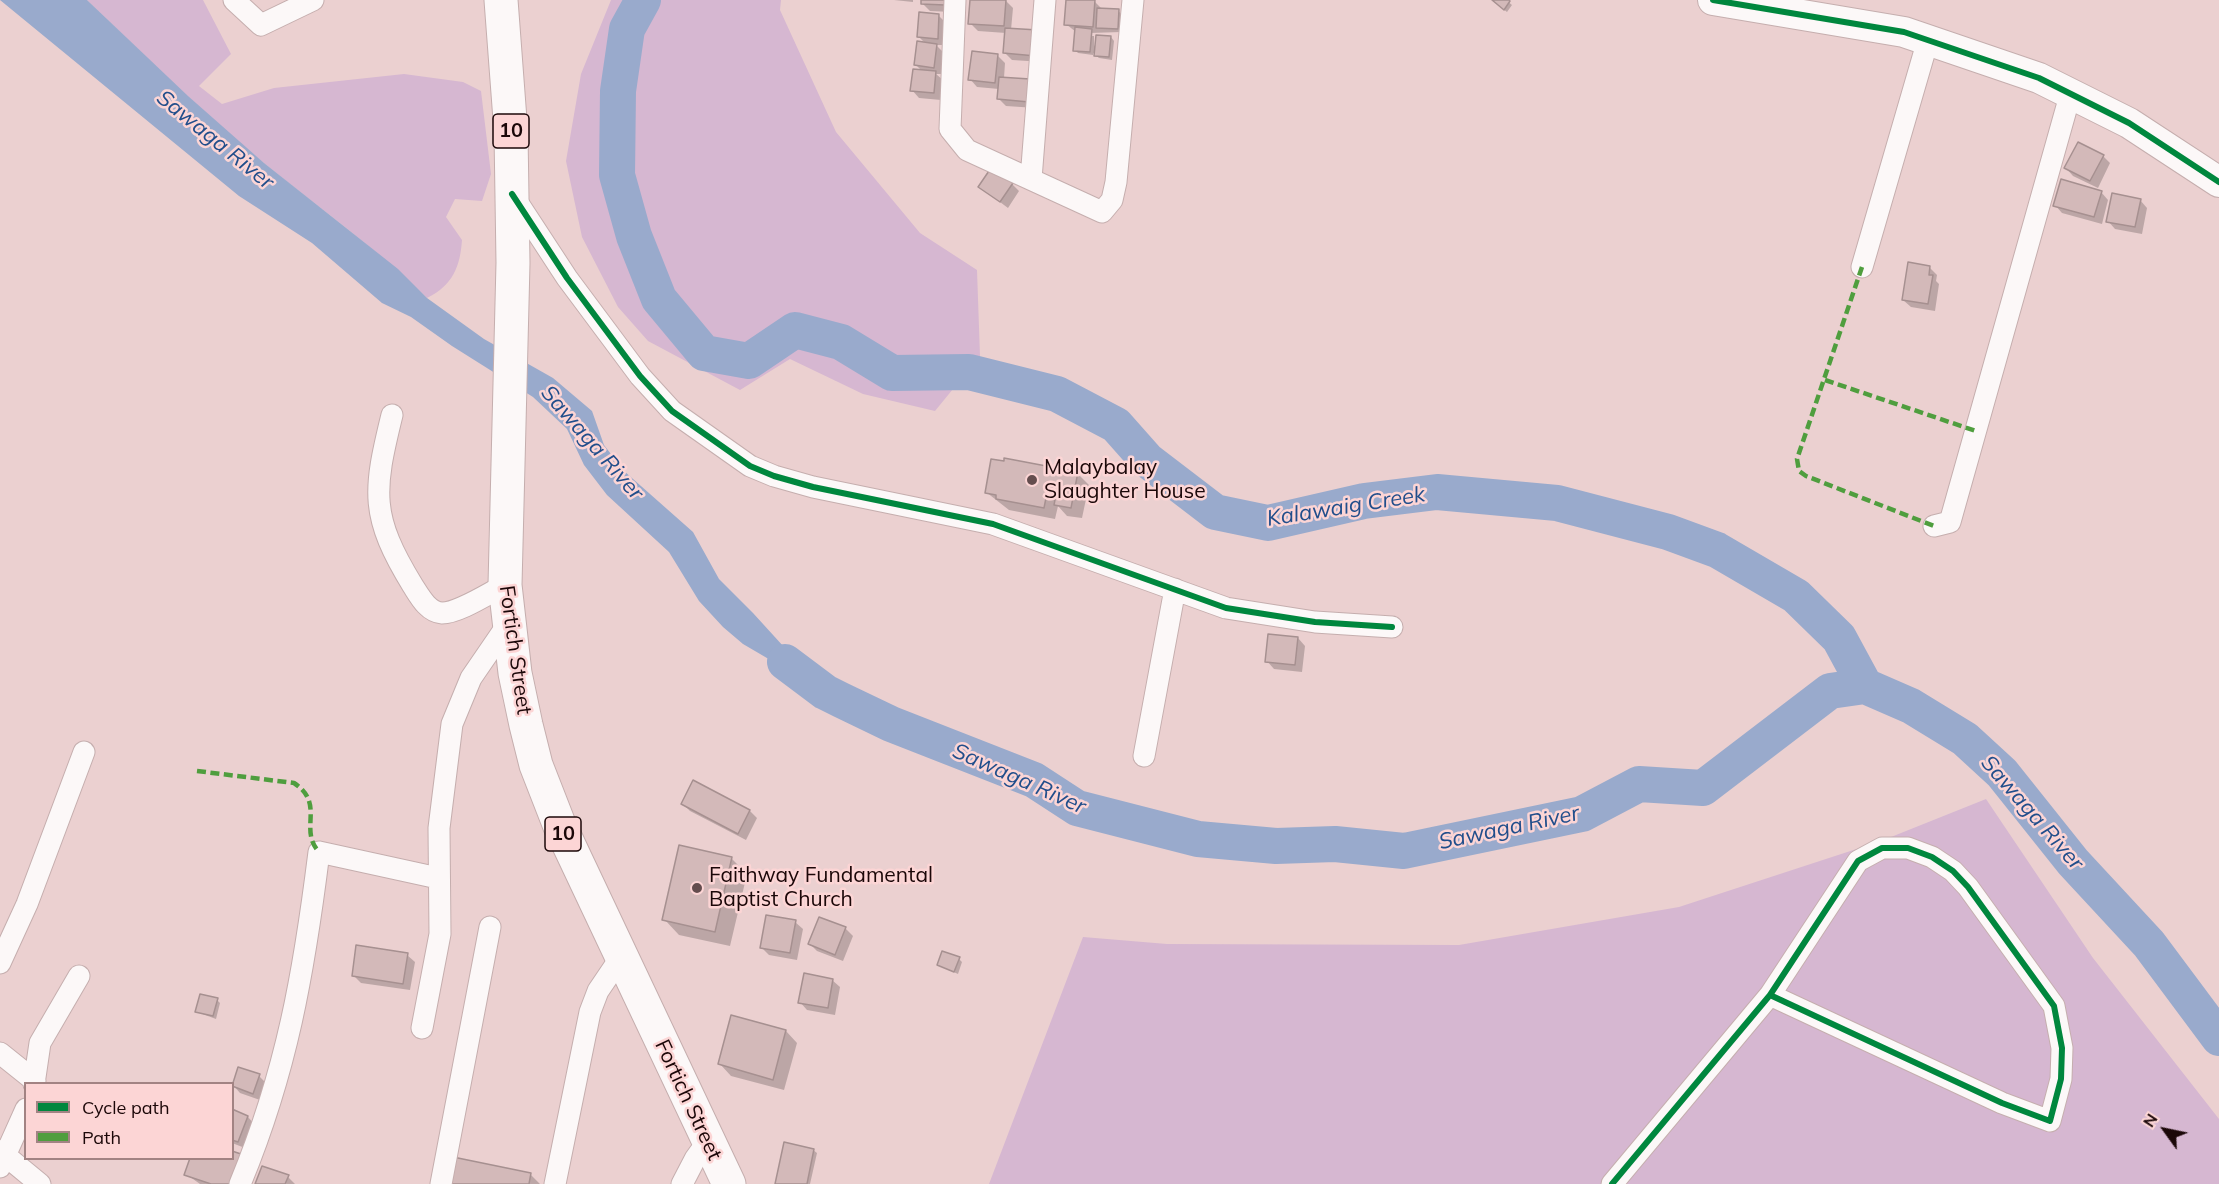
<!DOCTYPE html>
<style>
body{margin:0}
#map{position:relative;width:2219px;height:1184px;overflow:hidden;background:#ebd0d0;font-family:Mulish,sans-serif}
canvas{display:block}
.legend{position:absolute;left:24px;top:1082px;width:210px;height:78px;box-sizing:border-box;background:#fcd5d5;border:2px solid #a28383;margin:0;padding:8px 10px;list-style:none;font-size:18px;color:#1b0708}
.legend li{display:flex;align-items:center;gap:12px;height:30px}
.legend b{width:30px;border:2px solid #a28383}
.north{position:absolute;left:2135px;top:1100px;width:60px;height:60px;-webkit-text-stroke:4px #fcd5d5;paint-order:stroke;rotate:303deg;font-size:16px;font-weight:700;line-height:24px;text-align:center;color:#1b0708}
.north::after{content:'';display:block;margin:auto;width:21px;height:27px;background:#1b0708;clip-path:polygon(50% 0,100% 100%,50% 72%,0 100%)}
</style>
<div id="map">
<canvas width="2219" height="1184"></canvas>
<ul class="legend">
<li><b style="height:8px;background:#00873e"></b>Cycle path</li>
<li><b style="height:8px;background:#4f9e3e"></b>Path</li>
</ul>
<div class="north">N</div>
</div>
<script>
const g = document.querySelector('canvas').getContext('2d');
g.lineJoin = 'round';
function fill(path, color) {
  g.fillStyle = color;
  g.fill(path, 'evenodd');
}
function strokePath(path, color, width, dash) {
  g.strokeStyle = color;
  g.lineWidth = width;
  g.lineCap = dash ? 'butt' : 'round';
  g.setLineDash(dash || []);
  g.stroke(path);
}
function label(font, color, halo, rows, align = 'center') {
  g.font = font + ' Mulish,sans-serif';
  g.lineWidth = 5;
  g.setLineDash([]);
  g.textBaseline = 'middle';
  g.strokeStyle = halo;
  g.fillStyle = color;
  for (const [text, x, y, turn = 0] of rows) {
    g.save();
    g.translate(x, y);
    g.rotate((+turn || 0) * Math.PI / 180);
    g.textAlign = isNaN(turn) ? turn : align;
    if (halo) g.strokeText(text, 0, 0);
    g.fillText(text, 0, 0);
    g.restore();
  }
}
fill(new Path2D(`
 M87,0H203L231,54L199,86L222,104L274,88L404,74L463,82L481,91L491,174L482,201L455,199L446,217L462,240C460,267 453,285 427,298C376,248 319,208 265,164C202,113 145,56 87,0Z
 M611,0H781L780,10L836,132L920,233L977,270L980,356L935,411L863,394L790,359L740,390L648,341L618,307L582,237L566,161L581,74Z
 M1986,799L2093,958L2219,1119V1184H989L1083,937L1167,944L1459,945L1679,907L1881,841Z`), '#d6b7d1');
fill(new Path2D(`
 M0,0H87L188,96L264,163L398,269L427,298L484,339L553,378L592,411L604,445L624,471L693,532L719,579L753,613L825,692L743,644L723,627L699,601L669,552L607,495L584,465L567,429L533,397L452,346L411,317L382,303L312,243L239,196Z`), '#9ac');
fill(new Path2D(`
 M894,0H913V2Z
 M923,0H953L952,12L930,11L923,4Z
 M972,0H1005L1013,8L1011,30L1043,62L1012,60L1005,53L1006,33L978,31L970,23Z
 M1067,0L1094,1L1102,9L1118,10L1121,14V32L1090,33L1089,36H1094V46L1111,37L1114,41L1112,60L1099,58L1093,53V55L1078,53L1075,50L1076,32L1066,24Z
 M1506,0L1512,5L1507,12L1493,1Z
 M938,15L946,23L945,45H936L944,53L941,74H936L943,80L941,100L919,98L912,90L922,71L916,65L926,44L919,37Z
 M998,56L1005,63L1004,78L1036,108L1006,106L999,99V89L977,87L970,79Z
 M2103,156L2110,163L2098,188L2073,176L2066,168Z
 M1012,184L1019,191L1008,208L980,187Z
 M2101,192L2108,200L2102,224L2062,213L2055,205Z
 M2140,200L2147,208L2142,234L2115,229L2108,221Z
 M1929,267L1937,275L1936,281L1939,284L1935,311L1911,307L1903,300Z
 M1077,473L1089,485L1082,518L1067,516L1058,506L1055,519L1009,510L986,492Z
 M1298,638L1305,646L1302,672L1274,669L1267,661Z
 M694,782L750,811L757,818L746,840L690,811L683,804Z
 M731,858L747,874L730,946L679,935L664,919Z
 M795,922L803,929L797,960L769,955L762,948Z
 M845,928L853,936L843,961L817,951L810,944Z
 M407,955L415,962L410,990L361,983L353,975Z
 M959,959L962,962L958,974L938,965Z
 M832,980L840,987L835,1015L807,1010L800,1002Z
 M217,1000L220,1003L216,1019L197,1012Z
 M786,1031L797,1043L784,1090L731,1076L720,1064Z
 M259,1076L266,1083L260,1100L240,1093L233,1085Z
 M232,1111L248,1117L255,1125L245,1148L232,1143Z
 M813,1150L817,1153L810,1184H777Z
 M186,1174L240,1184H200Z
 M530,1174L540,1184H449Z
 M288,1177L295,1184H257Z`), '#0003');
strokePath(new Path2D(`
 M643,0L627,29L618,91L617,175L634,236L659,299L704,353L749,361L795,330L841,342L892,373L969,372L1057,394L1116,425L1147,460L1215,512L1268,523L1364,501L1437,492L1557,503L1668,532L1717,550L1796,596L1839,638L1865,686
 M785,662L825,692L841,700L891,724L1034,780L1077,808L1198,839L1276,846L1335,844L1404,851L1582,814L1639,784L1703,788L1830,691L1865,686L1911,706L1965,739L2002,773L2073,862L2149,944L2219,1038`), '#9ac', 36);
const building = new Path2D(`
 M921,0H945V5L921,4Z
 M970,0H1006L1004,26L968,24Z
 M1066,0H1095L1093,27L1064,25Z
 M1492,0H1509L1510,1L1504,10Z
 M1097,8L1119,9L1118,29L1096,28Z
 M919,12L939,14L938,39L917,37Z
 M1075,27L1092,29L1090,52L1073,51Z
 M1005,28L1038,30L1036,56L1003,53Z
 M1096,35L1111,36L1109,57L1094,56Z
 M917,41L937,44L934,68L914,65Z
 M972,51L998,54L995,83L968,80Z
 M913,69L936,71L934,93L910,91Z
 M999,77L1030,79L1029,102L997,99Z
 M2078,142L2104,155L2090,181L2064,168Z
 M991,168L1013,183L1000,202L978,187Z
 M2061,179L2102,191L2094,217L2053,206Z
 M2112,193L2141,199L2135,227L2106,222Z
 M1908,262L1930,266L1929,275H1933L1928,304L1902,300Z
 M1004,458L1078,472L1071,508L1054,505L1057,489L1048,488L1044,508L996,499V495L985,493L991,459L1004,461Z
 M1268,634L1298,637L1295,665L1265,662Z
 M693,780L750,810L738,834L681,804Z
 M679,845L732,857L715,932L662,920Z
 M766,915L796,920L790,953L760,948Z
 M819,917L846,927L835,955L808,944Z
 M356,945L408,953L403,984L352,976Z
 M942,951L960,957L954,972L937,965Z
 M804,973L833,979L828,1008L798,1003Z
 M200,994L218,998L213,1016L195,1012Z
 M731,1015L786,1030L773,1080L718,1064Z
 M238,1067L260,1074L253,1094L232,1086Z
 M232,1109L248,1116L238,1142L232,1140Z
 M784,1142L814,1149L807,1184H775Z
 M232,1151L241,1154L230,1184H211L184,1175L190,1158H232Z
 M453,1157L531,1173L529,1184H448Z
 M262,1166L289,1175L285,1184H255Z`);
fill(building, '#d3b9b9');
strokePath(building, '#a69090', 1.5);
const street = new Path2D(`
 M234,0L261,25L313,0
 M955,0L950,129L967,150L1102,212L1112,200L1116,182L1133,0
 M1031,179L1045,0
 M514,197L567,278L640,376L672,411L750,466L774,476L813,487L993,524L1226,608L1315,622L1392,627
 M1862,267L1928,40
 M392,415C373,492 370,516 413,586C420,597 428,612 442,613C459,613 489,593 505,585
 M1934,526L1950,522L2071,92
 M1144,756L1175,589
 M0,963L27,904L84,752
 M422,1028L440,934L439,828L452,724L471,678L508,624
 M0,1053L35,1081
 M34,1084L40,1043L79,976
 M0,1151L40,1184
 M0,1167L26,1109
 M240,1184C287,1071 304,972 319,852L438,878
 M441,1184L490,927
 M555,1184L590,1012L598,991L621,957
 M682,1184L695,1159L708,1141
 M1612,1184L1770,995L1858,861L1882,848H1908L1932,857L1953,871L1968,887L2054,1006L2062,1048L2061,1079L2050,1121L2002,1103L1770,995`);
const secondary = new Path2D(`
 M1713,0L1904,32L2039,78L2129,123L2219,182`);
const highway = new Path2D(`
 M501,0L511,133L513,263L505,585L515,673L526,725L536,765L559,824L729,1184`);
strokePath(street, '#c5aeae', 23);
strokePath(secondary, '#c5aeae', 32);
strokePath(highway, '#c5aeae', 35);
strokePath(street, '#fcf8f8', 21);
strokePath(secondary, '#fcf8f8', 30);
strokePath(highway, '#fcf8f8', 33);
strokePath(new Path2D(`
 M1862,267L1797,459L1799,471L1806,476L1934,526
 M1825,380L1976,431
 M197,771L294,783C326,804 298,829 319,852`), '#4f9e3e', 4.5, [9, 4.5]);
strokePath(new Path2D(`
 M1713,0L1904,32L2039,78L2129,123L2219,182
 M512,194L567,278L640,376L672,411L750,466L774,476L813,487L993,524L1226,608L1315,622L1392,627
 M1612,1184L1770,995L1858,861L1882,848H1908L1932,857L1953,871L1968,887L2054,1006L2062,1048L2061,1079L2050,1121L2002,1103L1770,995`), '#00873e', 6);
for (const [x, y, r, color] of [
 [1032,480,6,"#644d4e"],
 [697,888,6,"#644d4e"]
]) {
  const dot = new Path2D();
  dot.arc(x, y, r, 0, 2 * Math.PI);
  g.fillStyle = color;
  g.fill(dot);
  strokePath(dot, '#fcd5d5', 2);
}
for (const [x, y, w] of [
 [511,131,36],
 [563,834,36]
]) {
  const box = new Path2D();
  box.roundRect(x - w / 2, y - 17, w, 34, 4.5);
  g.fillStyle = '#fcd5d5';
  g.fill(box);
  strokePath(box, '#1b0708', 1.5);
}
label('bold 20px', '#1b0708', null, [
 ["10",511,131],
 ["10",563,834]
]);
label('21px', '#1b0708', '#fcd5d5', [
 ["Malaybalay",1044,468],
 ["Slaughter House",1044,492],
 ["Faithway Fundamental",709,876],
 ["Baptist Church",709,900]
], 'left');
label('21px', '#1b0708', '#fcd5d5', [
 ["Fortich Street",515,650,82],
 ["Fortich Street",688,1100,65]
]);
label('italic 22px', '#214e8b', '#fcd5d5', [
 ["Sawaga River",215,140,39],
 ["Sawaga River",592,443,49],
 ["Kalawaig Creek",1346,507,-9],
 ["Sawaga River",1019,779,24],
 ["Sawaga River",2032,813,49],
 ["Sawaga River",1509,828,-12]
]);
</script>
